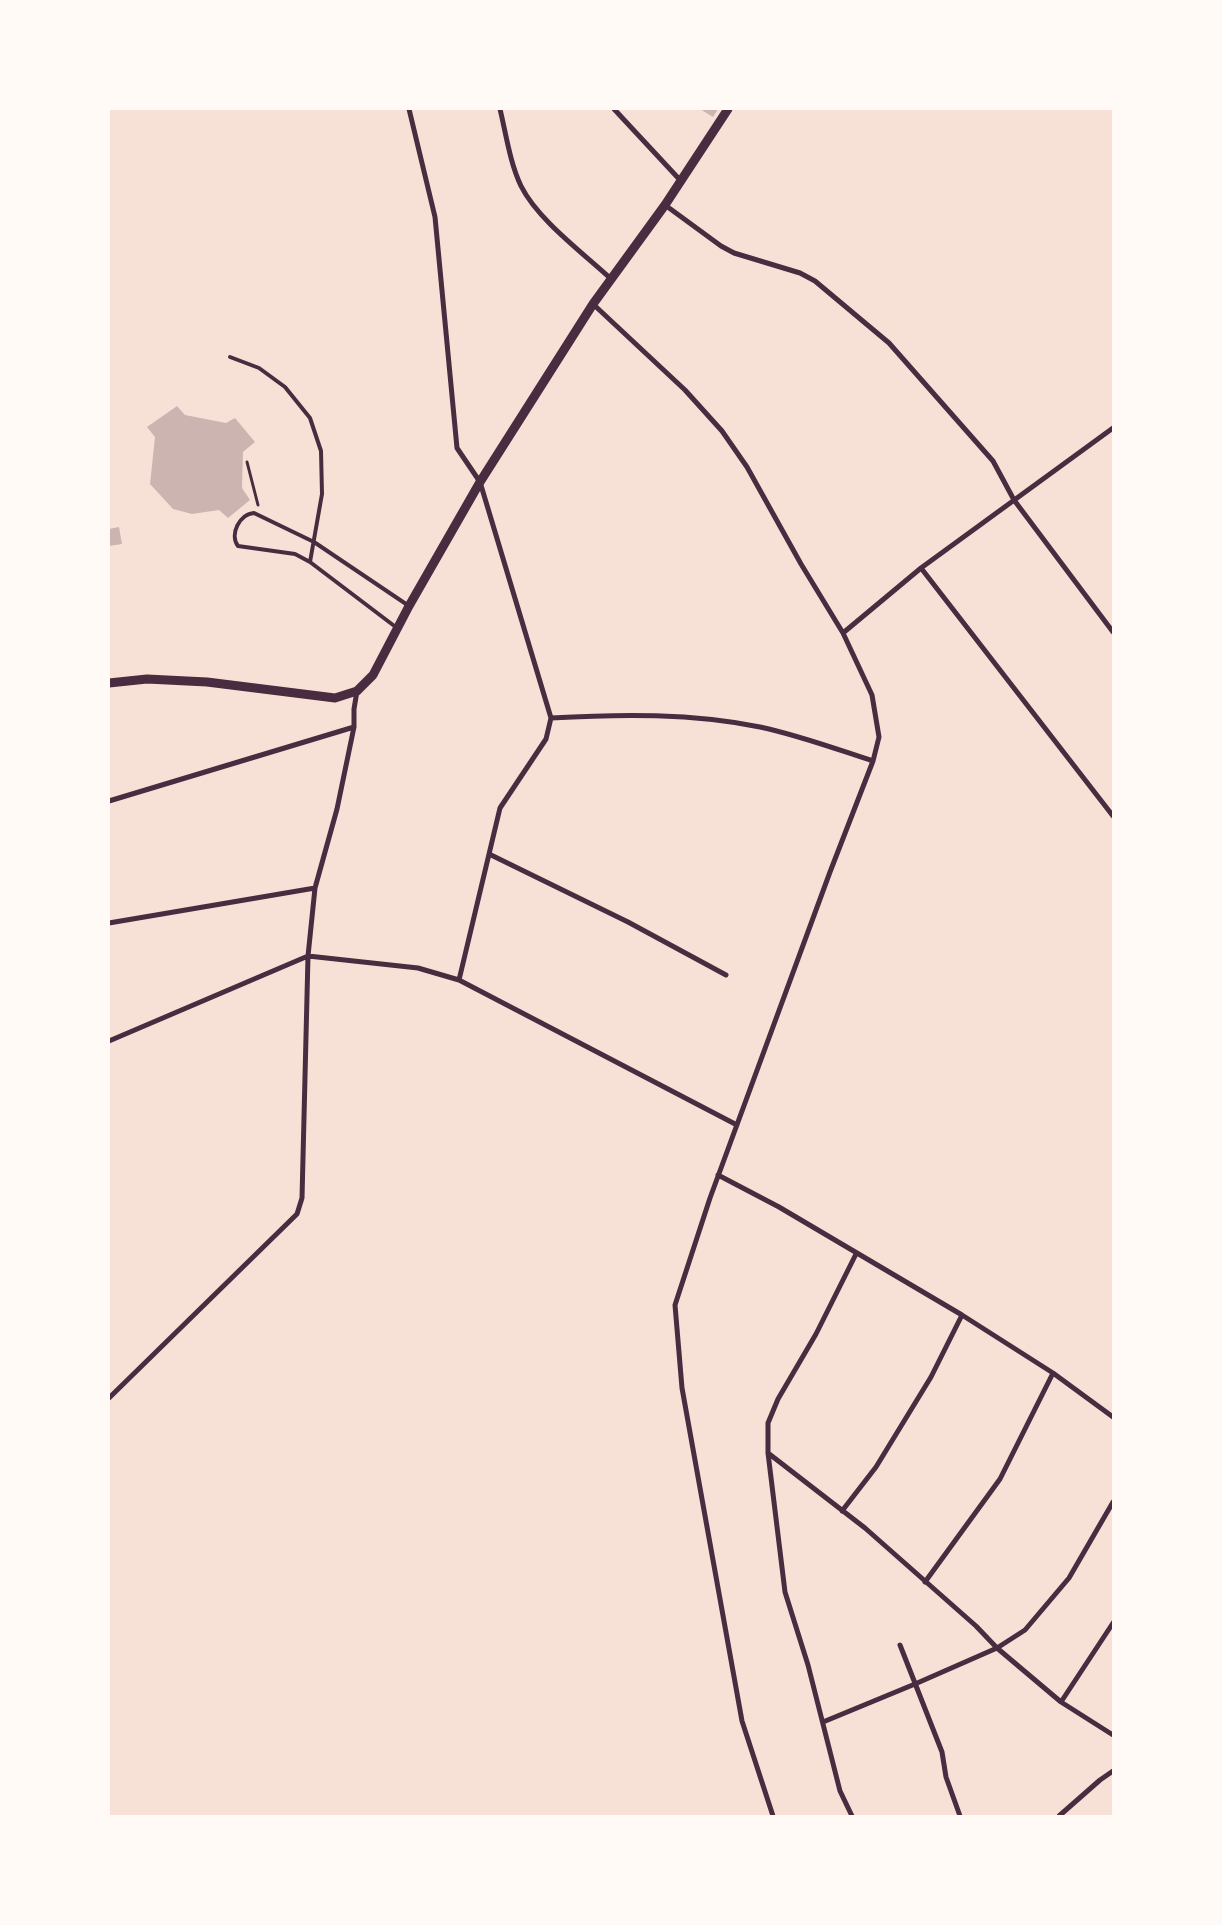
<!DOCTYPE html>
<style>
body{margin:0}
#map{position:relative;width:1222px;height:1925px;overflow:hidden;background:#f7e1d7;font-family:"Fira Sans Condensed",sans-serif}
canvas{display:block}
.frame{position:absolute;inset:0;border:110px solid #fffaf5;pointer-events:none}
</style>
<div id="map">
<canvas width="1222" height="1925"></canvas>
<div class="frame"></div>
</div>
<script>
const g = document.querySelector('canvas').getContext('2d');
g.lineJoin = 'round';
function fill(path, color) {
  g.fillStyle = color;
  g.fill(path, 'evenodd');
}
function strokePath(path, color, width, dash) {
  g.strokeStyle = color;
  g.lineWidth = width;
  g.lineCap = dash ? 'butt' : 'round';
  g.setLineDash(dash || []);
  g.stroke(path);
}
fill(new Path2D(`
 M700,109H718L713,117Z
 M177,406L185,415L226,423L235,418L255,442L243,452L242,488L250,500L228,518L219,510L192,514L173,509L150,484L155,437L147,427Z
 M119,527L122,544L109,546V529Z`), '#ccb4b1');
strokePath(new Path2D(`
 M247,462L258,505`), '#4a2c40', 3);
strokePath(new Path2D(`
 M230,357L259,368L285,387L310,418L321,451L322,494L310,562
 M397,628L310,562L295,554L238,546C229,534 240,514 254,513L314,542L409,606`), '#4a2c40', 4);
strokePath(new Path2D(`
 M409,109L435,217L457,448L480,482L551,718L546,739L500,808L459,980
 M500,109C506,134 510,163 521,186C538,220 583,253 611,279
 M614,109L680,180
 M665,205L721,246L734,253L800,273L815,281L889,343L993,461L1014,500L1113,632
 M593,304L685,390L722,431L747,467L801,564L843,633L872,695L879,737L873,761L830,872L710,1198L675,1305L682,1388L742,1721L773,1816
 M921,568L1113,816
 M843,633L921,568L1113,428
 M551,718C620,714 692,713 760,727C798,735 836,749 873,761
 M109,801L354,727
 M489,854L628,922L726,975
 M109,923L315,888
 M109,1041L308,956L418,968L459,980L737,1125
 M718,1175L779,1207L962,1315L1053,1373L1113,1417
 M109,1398L297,1214L302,1198L308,956L315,888L337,809L354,727V709L357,691
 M768,1453L865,1528L976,1626L997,1648L1061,1702L1113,1735
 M842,1511L876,1467L931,1377L962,1315
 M925,1582L1000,1479L1053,1373
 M900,1645L942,1752L946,1777L960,1816
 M1061,1702L1113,1623
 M823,1722L915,1684L997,1648L1025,1630L1069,1578L1113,1502
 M852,1816L840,1791L808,1665L785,1592L768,1453V1423L778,1399L816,1334L856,1254
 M1059,1816L1100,1780L1113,1771`), '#4a2c40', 5);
strokePath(new Path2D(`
 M109,683L147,679L207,682L335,698L357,691L373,675L409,606L480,482L593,304L665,205L728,109`), '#4a2c40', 9);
</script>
